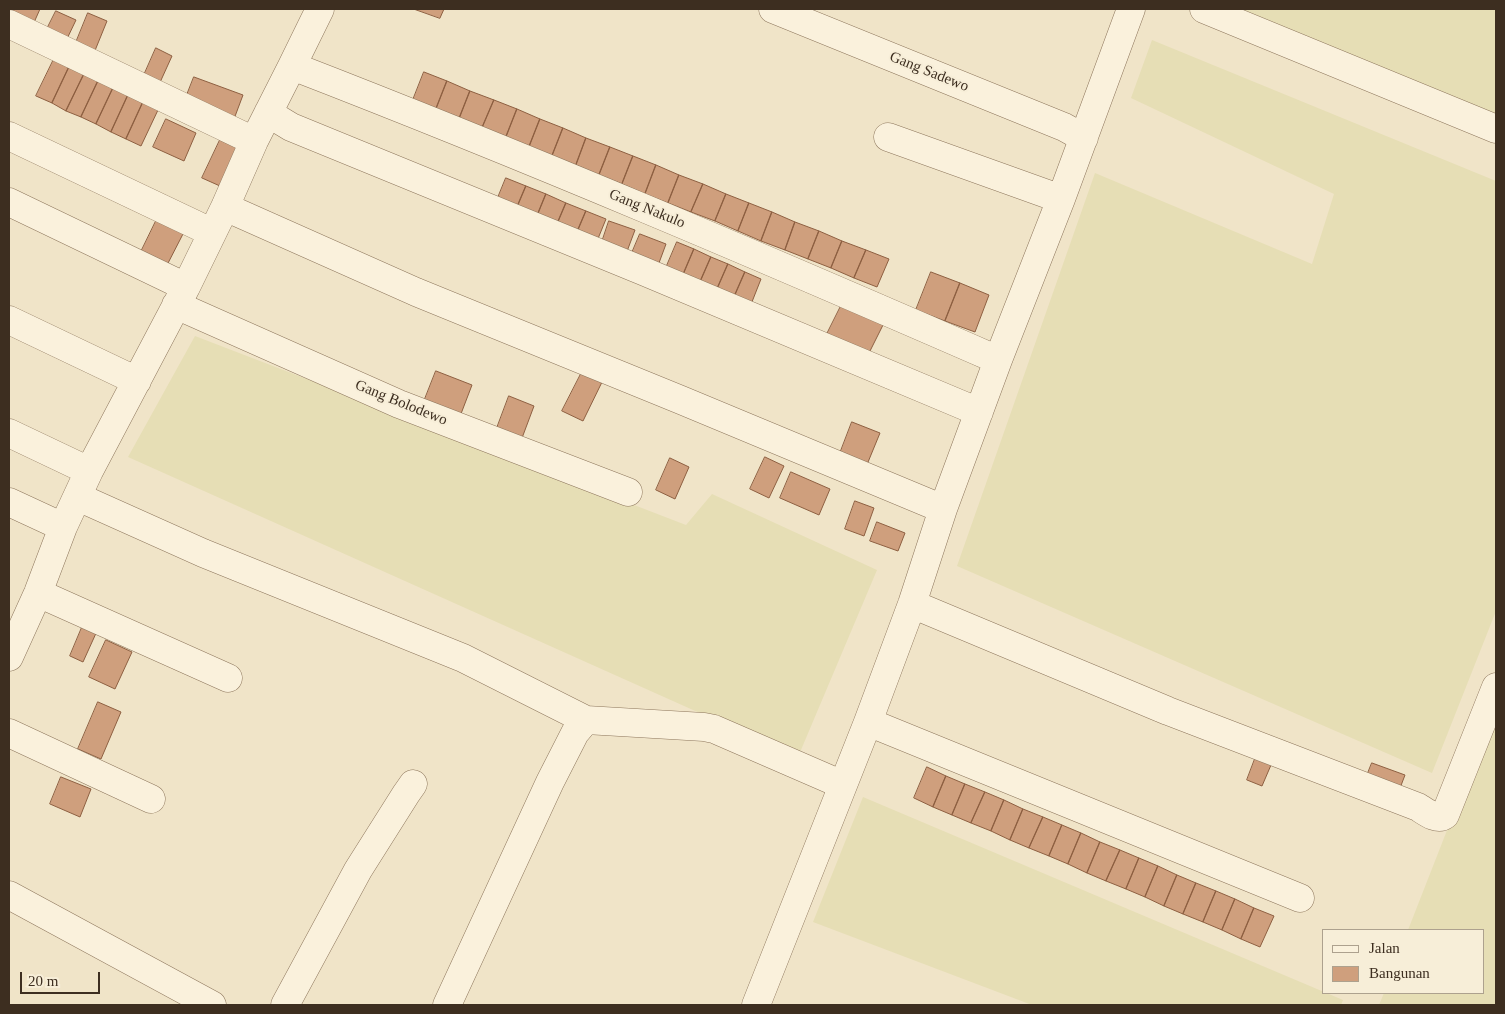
<!DOCTYPE html>
<style>
body{margin:0}
#map{position:relative;width:1505px;height:1014px;overflow:hidden;background:#f0e4c8;font-family:Georgia,serif}
canvas{display:block}
.frame{position:absolute;inset:0;border:10px solid #3d2e20;pointer-events:none}
.legend{position:absolute;left:1322px;top:929px;width:162px;height:65px;box-sizing:border-box;background:#f7eed8;border:1px solid #ada18e;margin:0;padding:6px 9px;list-style:none;font-size:15px;color:#3d2e20}
.legend li{display:flex;align-items:center;gap:10px;height:25px}
.legend b{width:25px;border:1px solid #ada18e}
.scale{position:absolute;left:20px;top:972px;width:80px;height:22px;box-sizing:border-box;border:2px solid #3d2e20;border-top:0;padding-left:6px;font-size:15px;line-height:18px;white-space:nowrap;color:#3d2e20;-webkit-text-stroke:4px #f7eed8;paint-order:stroke}
</style>
<div id="map">
<canvas width="1505" height="1014"></canvas>
<div class="frame"></div>
<ul class="legend">
<li><b style="height:6px;background:#faf1dc"></b>Jalan</li>
<li><b style="height:14px;background:#cf9f7d"></b>Bangunan</li>
</ul>
<div class="scale">20 m</div>
</div>
<script>
const g = document.querySelector('canvas').getContext('2d');
g.lineJoin = 'round';
function fill(path, color) {
  g.fillStyle = color;
  g.fill(path, 'evenodd');
}
function strokePath(path, color, width, dash) {
  g.strokeStyle = color;
  g.lineWidth = width;
  g.lineCap = dash ? 'butt' : 'round';
  g.setLineDash(dash || []);
  g.stroke(path);
}
function label(font, color, halo, rows, align = 'center') {
  g.font = font + ' Georgia,serif';
  g.lineWidth = 4;
  g.setLineDash([]);
  g.textBaseline = 'middle';
  g.strokeStyle = halo;
  g.fillStyle = color;
  for (const [text, x, y, turn = 0] of rows) {
    g.save();
    g.translate(x, y);
    g.rotate((+turn || 0) * Math.PI / 180);
    g.textAlign = isNaN(turn) ? turn : align;
    if (halo) g.strokeText(text, 0, 0);
    g.fillText(text, 0, 0);
    g.restore();
  }
}
fill(new Path2D(`
 M1210,9H1496V124Z
 M1152,40L1496,181V611L1432,773L957,566L1095,173L1312,264L1334,194L1131,98Z
 M195,336L686,525L712,494L877,570L798,757L128,457Z
 M1496,705V1005H1379L1384,993H1484V930H1408Z
 M863,797L1343,1000L1341,1005H1032L813,922Z`), '#e6deb5');
const building = new Path2D(`
 M13,9H40L32,27L9,17Z
 M414,9H444L440,18Z
 M56,11L76,20L65,43L45,33Z
 M88,13L107,21L94,53L75,45Z
 M156,48L172,56L157,89L141,82Z
 M54,59L69,67L52,103L36,96Z
 M69,67L84,74L66,111L52,103Z
 M424,72L447,81L436,109L413,100Z
 M84,74L98,81L81,117L66,111Z
 M194,77L243,95L234,119L185,100Z
 M98,81L113,88L96,124L81,117Z
 M447,81L470,91L459,119L436,109Z
 M113,88L128,95L111,132L96,124Z
 M470,91L494,100L482,128L459,119Z
 M128,95L143,102L126,139L111,132Z
 M494,100L517,109L506,137L482,128Z
 M143,102L158,110L141,146L126,139Z
 M517,109L540,119L529,147L506,137Z
 M166,119L196,133L184,161L153,147Z
 M540,119L563,128L552,156L529,147Z
 M563,128L586,138L576,165L552,156Z
 M586,138L610,147L599,175L576,165Z
 M220,140L237,148L220,186L202,178Z
 M610,147L633,156L622,184L599,175Z
 M633,156L656,165L645,194L622,184Z
 M656,165L679,175L668,203L645,194Z
 M679,175L703,184L691,212L668,203Z
 M506,178L526,186L515,212L495,205Z
 M703,184L726,194L715,221L691,212Z
 M526,186L546,194L535,221L515,212Z
 M546,194L566,203L555,229L535,221Z
 M726,194L749,203L738,231L715,221Z
 M566,203L586,211L575,237L555,229Z
 M749,203L772,212L761,241L738,231Z
 M586,211L606,219L595,246L575,237Z
 M772,212L795,222L785,250L761,241Z
 M157,219L184,232L165,269L139,256Z
 M609,221L635,230L626,254L601,245Z
 M795,222L819,231L808,259L785,250Z
 M819,231L842,241L831,268L808,259Z
 M640,234L666,244L656,271L629,260Z
 M842,241L866,250L854,278L831,268Z
 M677,242L694,249L680,282L663,275Z
 M694,249L711,257L697,289L680,282Z
 M866,250L889,259L877,287L854,278Z
 M711,257L728,264L714,296L697,289Z
 M728,264L745,272L731,304L714,296Z
 M745,272L761,279L748,312L731,304Z
 M931,272L960,283L945,321L916,310Z
 M960,283L989,295L975,332L945,321Z
 M842,304L883,325L865,361L824,340Z
 M583,370L603,380L583,421L562,411Z
 M436,371L472,385L459,419L423,404Z
 M509,396L534,406L522,438L497,428Z
 M852,422L880,433L866,467L839,456Z
 M765,457L784,466L769,498L750,489Z
 M670,458L689,467L675,499L656,490Z
 M791,472L830,489L819,515L780,498Z
 M855,501L874,508L864,536L845,529Z
 M877,522L905,533L898,551L870,541Z
 M83,625L97,631L83,662L70,656Z
 M106,640L132,652L115,689L89,677Z
 M98,702L121,712L101,759L78,749Z
 M1258,751L1274,758L1262,786L1247,780Z
 M1372,763L1405,775L1397,796L1364,783Z
 M927,767L946,776L933,807L914,798Z
 M946,776L965,784L952,815L933,807Z
 M61,777L91,789L80,817L50,804Z
 M965,784L985,792L971,823L952,815Z
 M985,792L1004,800L991,831L971,823Z
 M1004,800L1023,809L1010,840L991,831Z
 M1023,809L1043,817L1029,848L1010,840Z
 M1043,817L1062,825L1049,856L1029,848Z
 M1062,825L1081,833L1068,864L1049,856Z
 M1081,833L1100,842L1087,873L1068,864Z
 M1100,842L1120,850L1106,881L1087,873Z
 M1120,850L1139,858L1126,889L1106,881Z
 M1139,858L1158,866L1145,897L1126,889Z
 M1158,866L1177,875L1164,906L1145,897Z
 M1177,875L1196,883L1183,914L1164,906Z
 M1196,883L1216,891L1203,922L1183,914Z
 M1216,891L1235,899L1222,930L1203,922Z
 M1235,899L1254,908L1241,939L1222,930Z
 M1254,908L1274,916L1260,947L1241,939Z`);
fill(building, '#cf9f7d');
strokePath(building, '#8d5f41', 1);
const minor = new Path2D(`
 M773,9L1064,127L1084,138
 M1204,9L1496,129
 M9,24L254,141
 M292,66C530,158 764,258 998,360
 M268,113L291,127L643,271L979,412
 M9,136L211,232
 M888,137L1061,199
 M9,202L186,287
 M225,207L416,292L681,400L943,509
 M176,305L399,404L628,492
 M9,320L137,381
 M9,433L89,471
 M78,497L203,553L463,658L586,720
 M9,502L63,527
 M38,593L228,678
 M912,604L1168,711L1418,807C1426,812 1437,821 1445,815L1496,687
 M9,657L38,593L63,527L89,471L186,287L225,207L254,141L292,66L320,9
 M868,722L1300,898
 M9,733L151,799
 M9,895L212,1005
 M285,1005L358,870L406,794L413,784
 M447,1005L550,782L575,733L586,720L704,727L714,729L843,785
 M756,1005L868,722L912,604L943,509L998,360L1061,199L1131,9`);
strokePath(minor, '#8d765c', 29);
strokePath(minor, '#faf1dc', 28);
label('15px', '#3d2e20', '#f7eed8', [
 ["Gang Sadewo",929,72,22],
 ["Gang Nakulo",647,209,22],
 ["Gang Bolodewo",401,403,22]
]);
</script>
